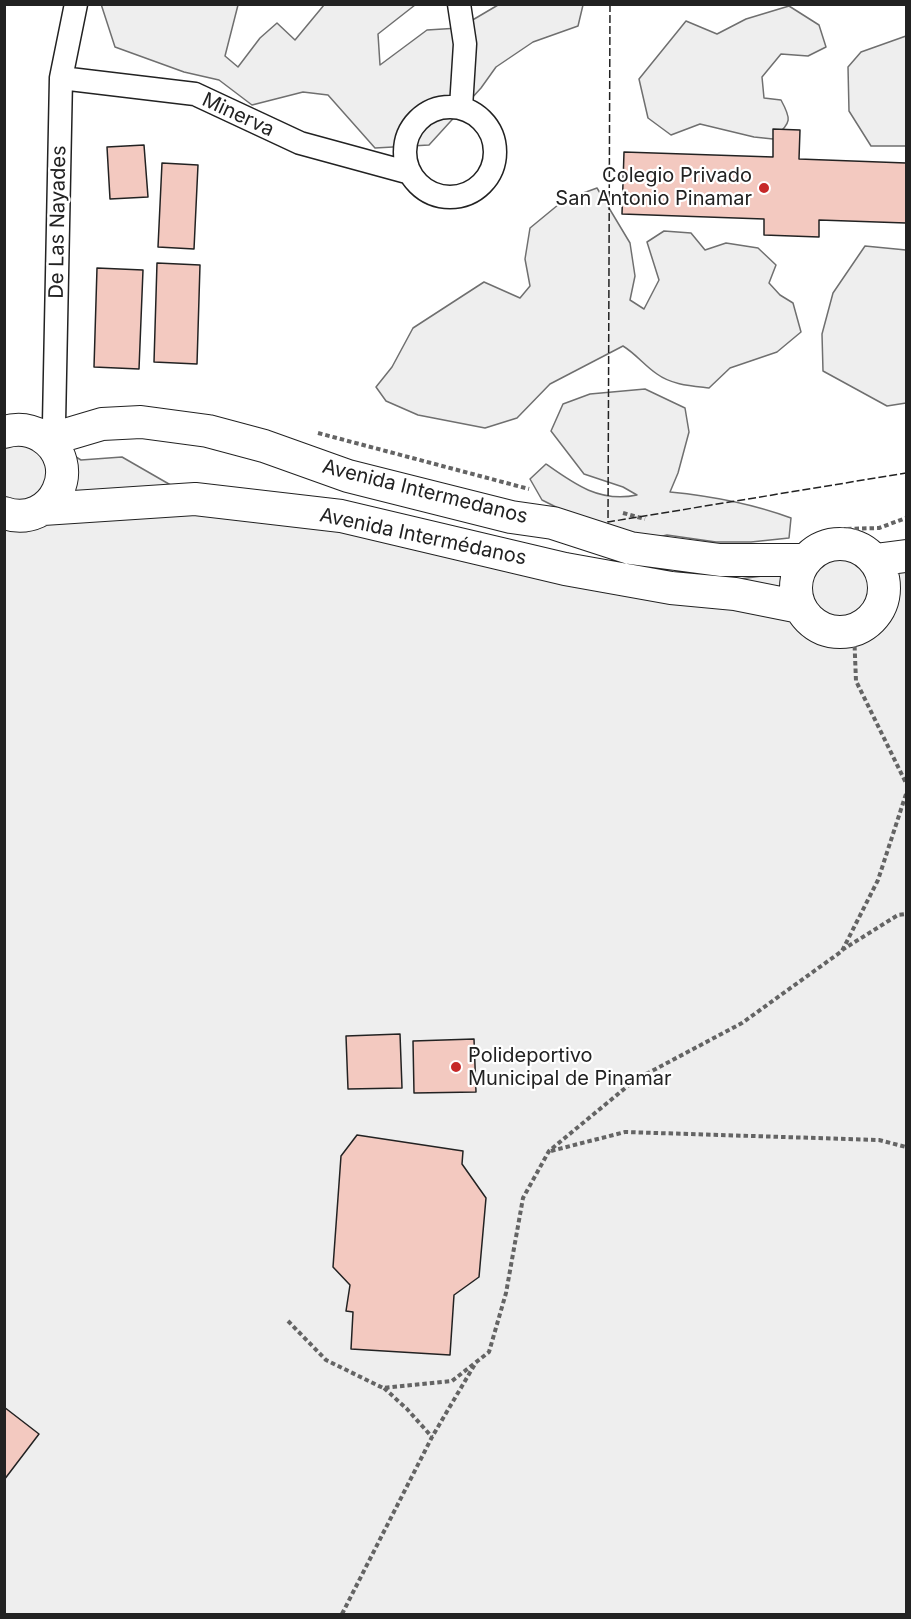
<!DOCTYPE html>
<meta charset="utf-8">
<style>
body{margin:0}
#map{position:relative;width:911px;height:1619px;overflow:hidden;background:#fff;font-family:Inter,sans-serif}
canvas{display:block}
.frame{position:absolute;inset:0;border:6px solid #222;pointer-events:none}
</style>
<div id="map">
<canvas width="911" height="1619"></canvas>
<div class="frame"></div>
</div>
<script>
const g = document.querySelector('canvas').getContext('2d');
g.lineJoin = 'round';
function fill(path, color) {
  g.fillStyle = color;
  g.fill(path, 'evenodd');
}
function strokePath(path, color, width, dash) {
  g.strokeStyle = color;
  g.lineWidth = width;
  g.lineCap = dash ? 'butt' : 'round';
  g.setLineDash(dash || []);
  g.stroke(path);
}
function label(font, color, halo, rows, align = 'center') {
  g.font = font + ' Inter,sans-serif';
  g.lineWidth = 4.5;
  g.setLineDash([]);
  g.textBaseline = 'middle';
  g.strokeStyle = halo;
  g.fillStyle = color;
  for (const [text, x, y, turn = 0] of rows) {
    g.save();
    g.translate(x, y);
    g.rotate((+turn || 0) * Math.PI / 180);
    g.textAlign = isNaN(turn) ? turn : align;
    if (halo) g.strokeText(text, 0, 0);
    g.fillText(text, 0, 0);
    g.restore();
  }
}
const green = new Path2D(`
 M101,4L238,5L225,56L238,67L260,38L277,23L295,40L324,5H415L378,34L380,65L427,30L459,28L498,5H583L578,26L533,42L496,67L481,88L429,145L375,148L328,95L303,92L252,105L219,80L184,72L115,47Z
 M789,6L819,25L826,47L808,56L781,54L762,77L764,98L781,100C793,122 790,122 773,139L754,137L700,124L671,135L648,118L639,79L686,21L717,34L746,19Z
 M906,36V146H871L849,111L848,67L861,52Z
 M597,188L630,243L635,276L630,300L644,309L659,280L647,242L664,231L691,233L705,250L726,243L758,248L776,265L769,283L780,295L793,303L801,332L777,352L730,368L709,388C692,386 672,385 657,374C645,366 636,354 623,346L550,384L517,418L485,428L418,415L386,401L376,387L392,367L413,328L484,282L520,298L530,286L525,259L530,228L564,200Z
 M865,246L906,250V403L887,406L823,371L822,334L833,293Z
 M645,389L685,408L689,432L678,473L670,492C711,496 753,504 791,518L789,538L751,542H716L667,535L646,540L560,509L542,500L530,479L546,464C574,484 600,503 637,495L623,487L584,474L551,431L563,404L590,394Z
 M4,432H35L81,460L122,457L195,499L671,588L800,571C805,565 809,557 815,552C833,535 859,547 875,560L906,556V1614H5Z`);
fill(green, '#eee');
strokePath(green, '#6f6f6f', 1.5);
const building = new Path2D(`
 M773,129L800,130L799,159L906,163V223L819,220V237L764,235V219L622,214L624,152L773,157Z
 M144,145L148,197L110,199L107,147Z
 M162,163L198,165L194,249L158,247Z
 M157,263L200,265L197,364L154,362Z
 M97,268L143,270L139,369L94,367Z
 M400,1034L402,1088L348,1089L346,1036Z
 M474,1039L476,1092L414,1093L413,1041Z
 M357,1135L463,1151L462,1164L486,1198L479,1277L454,1295L450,1355L351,1349L353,1312L346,1311L350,1285L333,1267L341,1156Z
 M4,1407L39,1434L4,1480Z`);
fill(building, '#f3c9c0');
strokePath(building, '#222', 1.5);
const minor = new Path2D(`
 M459,4L465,44L461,107
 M61,78L195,94L300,143L410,173
 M405 152a45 45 0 1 1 90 0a45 45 0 1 1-90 0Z
 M48,440L54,423L61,78L76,4`);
const secondary = new Path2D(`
 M4,432C17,428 29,429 41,436C85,463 54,530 4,513
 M48,440L102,424L141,422L208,431L264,446L348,476L511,517L553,523L630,548L720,560H806
 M43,509L195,499L341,516L565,569L671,588L735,594L800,607
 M796 588a44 44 0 1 1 88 0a44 44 0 1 1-88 0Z
 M875,560L906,556`);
strokePath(minor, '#222', 25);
strokePath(secondary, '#222', 34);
strokePath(new Path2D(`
 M318,433L529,489
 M623,513L645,519
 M818,536L843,529L879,528L906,518
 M854,631L856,681L906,783
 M842,950L898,915L906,914
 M551,1151L625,1132L879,1140L906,1147
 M288,1321L326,1360L383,1388L452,1381L489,1352L506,1293L523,1198L549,1151L635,1080L742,1023L842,951L878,880L906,794
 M384,1388L407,1409L432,1437
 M342,1614L432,1437L475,1364`), '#646464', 4, [4.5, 3]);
strokePath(minor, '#fff', 22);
strokePath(secondary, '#fff', 32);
strokePath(new Path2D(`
 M610,4L608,522L906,473`), '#222', 1.5, [8, 3]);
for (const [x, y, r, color] of [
 [764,188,6,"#c62828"],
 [456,1067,6,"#c62828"]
]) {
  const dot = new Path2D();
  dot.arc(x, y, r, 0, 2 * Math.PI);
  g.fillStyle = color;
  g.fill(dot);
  strokePath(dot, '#fff', 2);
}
label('20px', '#222', '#fff', [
 ["Minerva",238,115,25],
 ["De Las Nayades",58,222,-89],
 ["Avenida Intermedanos",425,492,14],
 ["Avenida Intermédanos",423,537,12]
]);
label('20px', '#222', '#fff', [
 ["Colegio Privado",752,176],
 ["San Antonio Pinamar",752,199],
 ["Polideportivo",468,1056,"left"],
 ["Municipal de Pinamar",468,1079,"left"]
], 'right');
</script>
